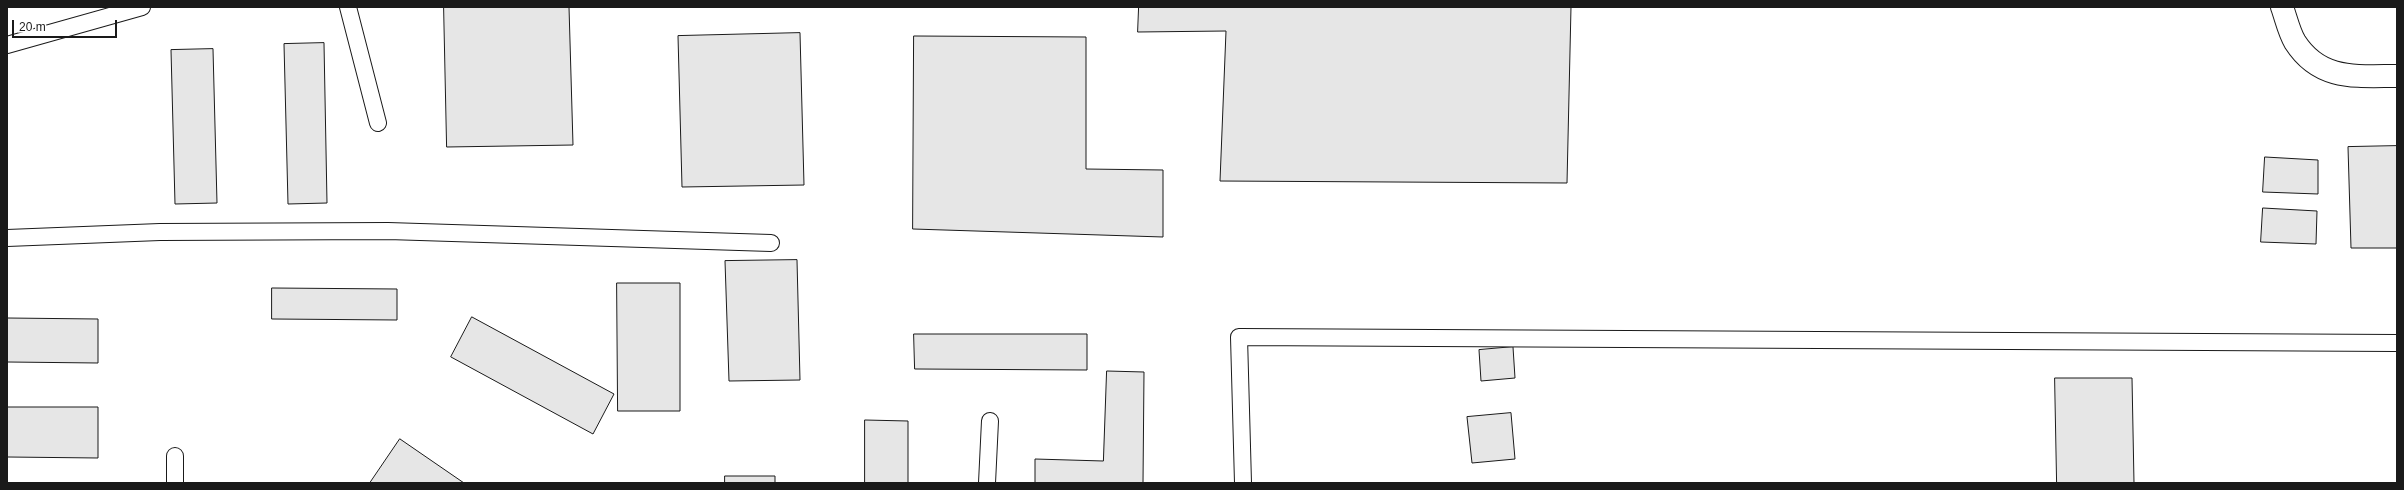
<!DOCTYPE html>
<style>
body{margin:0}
#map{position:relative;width:2404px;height:490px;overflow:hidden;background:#fff;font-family:Arial,sans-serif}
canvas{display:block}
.frame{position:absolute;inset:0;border:8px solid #1a1a1a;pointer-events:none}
.scale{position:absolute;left:12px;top:20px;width:105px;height:18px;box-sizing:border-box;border:2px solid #1a1a1a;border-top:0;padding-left:5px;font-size:12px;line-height:14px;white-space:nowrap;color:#1a1a1a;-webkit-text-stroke:3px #fff;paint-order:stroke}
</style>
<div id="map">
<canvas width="2404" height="490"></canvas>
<div class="frame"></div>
<div class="scale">20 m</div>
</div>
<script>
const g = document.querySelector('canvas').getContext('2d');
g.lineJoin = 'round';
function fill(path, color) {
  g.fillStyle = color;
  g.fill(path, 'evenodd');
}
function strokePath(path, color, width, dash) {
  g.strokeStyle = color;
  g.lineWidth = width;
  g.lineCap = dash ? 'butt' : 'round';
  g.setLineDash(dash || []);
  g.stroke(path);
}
const building = new Path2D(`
 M444,7H569L573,145L447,147Z
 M1139,7H1571L1567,183L1220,181L1226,31L1138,32Z
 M800,33L804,185L682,187L678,36Z
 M914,36L1086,37V169L1163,170V237L913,229Z
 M324,43L327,203L288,204L284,44Z
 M213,49L217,203L175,204L171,50Z
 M2397,146V248H2351L2348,147Z
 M2265,157L2318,160V194L2263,192Z
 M2263,208L2317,211L2316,244L2261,242Z
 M797,260L800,380L729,381L725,261Z
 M617,283H680V411H618Z
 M272,288L397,289V320L272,319Z
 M472,317L614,394L593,434L451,357Z
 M7,318L98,319V363L7,362Z
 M914,334H1087V370L915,369Z
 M1513,347L1515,378L1481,381L1479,350Z
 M1107,371L1144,372L1143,483H1035V459L1103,461Z
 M2055,378H2132L2134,483H2057Z
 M7,407H98V458L7,457Z
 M1511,413L1515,459L1472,463L1467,417Z
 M865,420L908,421V483H865Z
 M400,439L464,483H370Z
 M725,476H775V483H725Z`);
fill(building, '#e6e6e6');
strokePath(building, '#1a1a1a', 1);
const service = new Path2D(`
 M348,7L378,123
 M7,45L142,7
 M7,238L160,232L388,231L771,243
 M175,456V483
 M987,483L990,421
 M1243,483L1239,337L2397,343`);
const minor = new Path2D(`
 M2282,7C2286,18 2289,32 2295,42C2320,81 2356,76 2397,76`);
strokePath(service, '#1a1a1a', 18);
strokePath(minor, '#1a1a1a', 24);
strokePath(service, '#fff', 16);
strokePath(minor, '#fff', 22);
</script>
